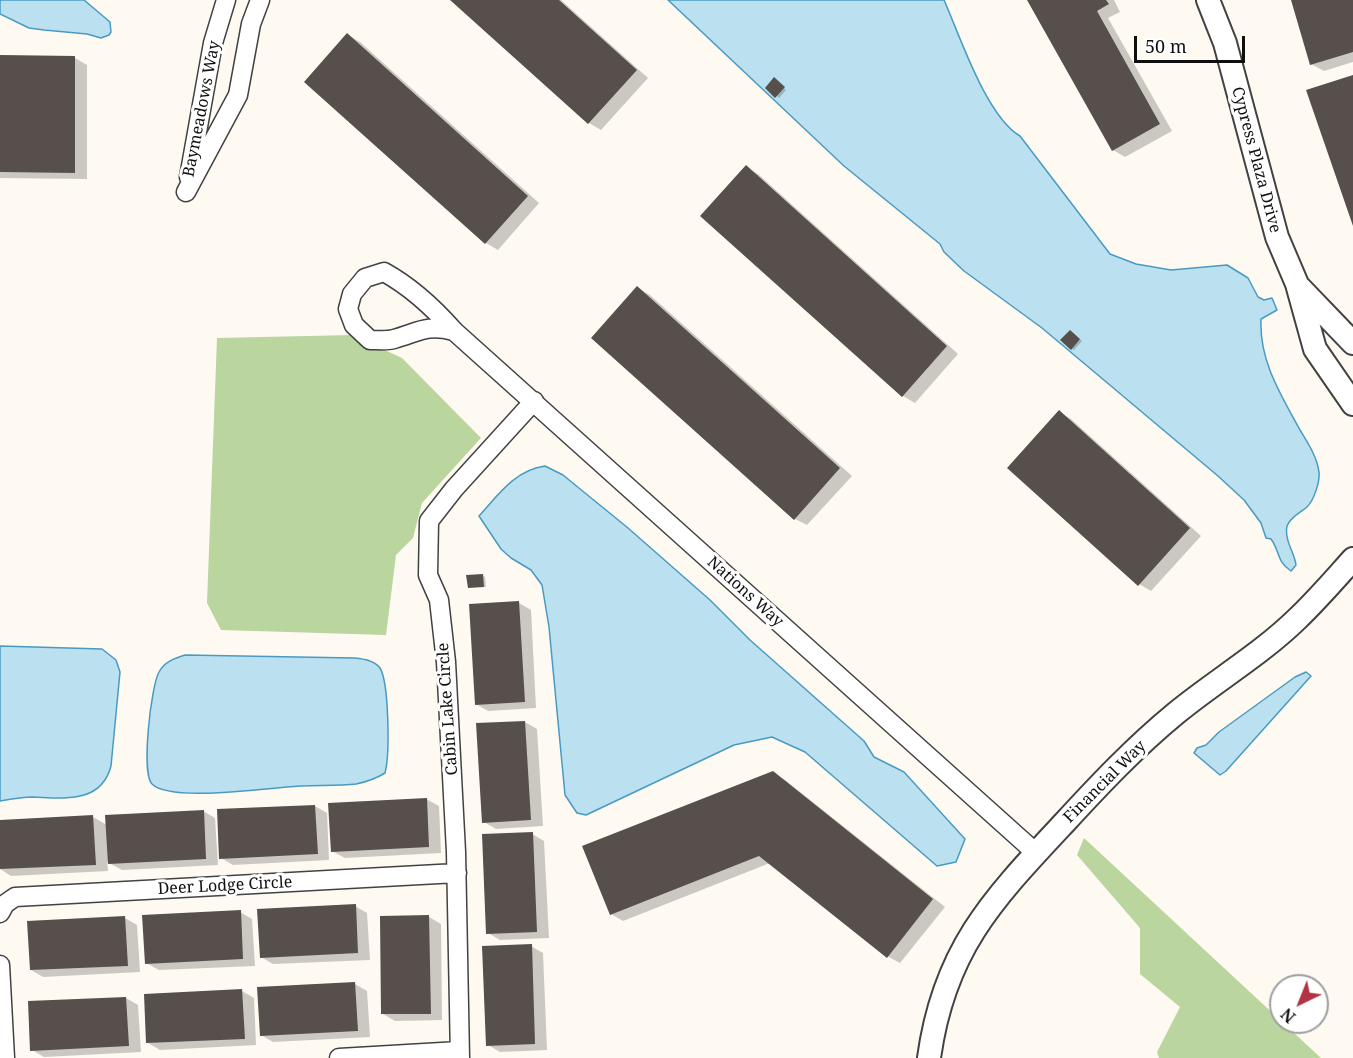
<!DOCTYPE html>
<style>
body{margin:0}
#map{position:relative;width:1353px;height:1058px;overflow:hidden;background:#fefaf2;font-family:"Noto Serif",serif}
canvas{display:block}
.north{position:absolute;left:1269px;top:974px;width:60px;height:60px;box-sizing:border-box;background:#fff;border:2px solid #9f9f9f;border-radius:50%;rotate:223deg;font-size:16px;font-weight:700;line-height:24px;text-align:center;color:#0f0f0f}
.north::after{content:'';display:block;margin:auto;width:21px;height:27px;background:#b23343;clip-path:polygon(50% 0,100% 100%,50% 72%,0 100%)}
.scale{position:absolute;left:1134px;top:36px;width:111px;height:27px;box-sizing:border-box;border:3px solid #0f0f0f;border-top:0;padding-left:8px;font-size:18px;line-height:21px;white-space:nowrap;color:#0f0f0f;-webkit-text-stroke:4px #fff;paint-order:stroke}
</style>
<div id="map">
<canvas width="1353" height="1058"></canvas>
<div class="north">N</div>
<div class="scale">50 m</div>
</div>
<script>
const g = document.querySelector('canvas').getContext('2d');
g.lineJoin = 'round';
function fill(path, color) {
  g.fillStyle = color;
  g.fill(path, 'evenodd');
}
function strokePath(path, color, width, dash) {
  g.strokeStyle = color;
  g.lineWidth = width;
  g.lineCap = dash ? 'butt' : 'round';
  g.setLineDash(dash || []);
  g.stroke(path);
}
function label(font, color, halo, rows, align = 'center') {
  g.font = font + ' "Noto Serif",serif';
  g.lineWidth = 6;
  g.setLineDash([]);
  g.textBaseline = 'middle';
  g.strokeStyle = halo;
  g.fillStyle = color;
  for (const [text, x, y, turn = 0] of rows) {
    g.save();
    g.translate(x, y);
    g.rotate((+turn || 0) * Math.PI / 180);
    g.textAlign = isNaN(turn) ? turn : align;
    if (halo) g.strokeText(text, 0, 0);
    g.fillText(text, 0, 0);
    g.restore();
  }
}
fill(new Path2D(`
 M352,335L402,358L481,438L422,503L413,538L396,555L386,635L221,630L207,603L217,338Z
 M1084,838L1321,1058H1159L1157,1052L1180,1007L1140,974V928L1077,855Z`), '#bbd59f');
const water = new Path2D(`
 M0,0H84L110,22L111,32L109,35L101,38L87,34L44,30L29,28L0,14Z
 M668,0H944C960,36 986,116 1020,136L1110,254L1136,264L1171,270L1227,265L1248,278L1258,297L1264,300L1272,298L1277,310L1261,319C1259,361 1281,395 1300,430C1308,443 1317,457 1319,472C1320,482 1314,500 1307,507C1301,512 1290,517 1287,526C1284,540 1295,554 1296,565L1291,571C1276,561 1280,551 1271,539L1266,538L1261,523L1244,500L1218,476L1042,328L964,271L944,252L940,244L844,166Z
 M545,466L563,475L628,528L710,600L750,640L864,741L874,757L904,772L965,839L956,862L937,866L805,752L772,737L734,745L586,815L577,813L565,795L549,627L542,585L531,570L511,558L501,549L479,516C498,495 515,470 545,466Z
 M0,646L102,649L116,660L120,672L111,766C101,804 64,798 33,797C22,797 11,799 0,801Z
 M185,655L354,658C363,659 374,660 380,668C389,683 390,755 385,773C377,778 366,782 356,784C338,786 319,785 301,786C272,787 171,803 152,784C141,773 151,686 159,672C164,662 175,658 185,655Z
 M1306,672L1311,676L1226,771L1220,775L1194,753L1197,748L1206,745L1219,732L1295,677Z`);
fill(water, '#bbe1f1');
strokePath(water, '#499ac1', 1.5);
fill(new Path2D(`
 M452,0H561L648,78L601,130L589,123Z
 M1029,0H1114L1120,12L1108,18L1172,131L1125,157L1113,150Z
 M1293,0H1353V62L1324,71L1311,64Z
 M348,35L360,42L539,203L498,250L486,243Z
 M0,57L75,58L87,65V179L0,178Z
 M777,81L786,90L779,98L767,88Z
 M746,167L758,174L958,354L915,403L903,396Z
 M638,288L650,295L852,476L807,525L795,519Z
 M1072,333L1082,341L1074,350L1072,349Z
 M1059,412L1071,419L1201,536L1151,591L1139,584Z
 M482,575L485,577L486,587H469Z
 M519,603L531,610L536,708L488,711L476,704Z
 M525,722L537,729L543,826L496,829L484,822Z
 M773,773L785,780L945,907L900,963L887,956L770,863L623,921L611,914Z
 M426,799L439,806L441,853L345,858L332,851Z
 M315,806L327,813L329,860L233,865L221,858Z
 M203,811L215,818L218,865L122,870L107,862L108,871L11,876L0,869V821L93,817L107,825Z
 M532,834L544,841L549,938L500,940L488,933Z
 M355,906L367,913L370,960L273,964L261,957Z
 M240,912L252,919L255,966L159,970L146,963Z
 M429,917L441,924L442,1020L395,1021L383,1014Z
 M125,918L137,925L140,972L43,977L31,970Z
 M531,946L543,953L547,1050L500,1052L488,1045Z
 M355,984L367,991L370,1037L273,1042L261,1035Z
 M242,991L254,998L256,1045L160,1050L148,1043Z
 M126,998L138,1005L141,1052L44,1057L32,1050Z`), '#0003');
fill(new Path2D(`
 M450,0H559L637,70L588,124Z
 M1027,0H1106L1109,4L1097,11L1160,124L1112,151Z
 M1291,0H1353V52L1310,65Z
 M347,33L528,196L485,244L304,82Z
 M0,55L75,56V173L0,172Z
 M1353,75V226L1306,90Z
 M774,77L785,87L775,98L765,88Z
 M746,165L947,346L902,397L700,216Z
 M637,286L840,468L794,520L591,338Z
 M1070,330L1080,339L1071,350L1060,340Z
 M1059,410L1190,528L1138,586L1007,468Z
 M483,574L484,587L468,588L466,575Z
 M519,601L525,702L475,705L469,604Z
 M525,721L531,820L482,823L476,723Z
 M773,771L933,899L887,958L759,856L610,915L582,846Z
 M427,798L429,847L331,852L328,803Z
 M315,805L318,854L219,859L217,809Z
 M204,810L206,859L108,864L105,815Z
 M93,815L96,865L0,869V820Z
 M533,832L537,932L486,934L482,834Z
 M356,904L358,953L260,958L257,909Z
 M241,910L243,959L145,964L142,915Z
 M429,915L431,1014H381L380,916Z
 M125,916L128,966L30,970L27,921Z
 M532,944L535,1044L486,1046L482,946Z
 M355,982L358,1031L260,1036L257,987Z
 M242,989L245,1039L146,1043L144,994Z
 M126,997L129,1046L30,1051L28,1001Z`), '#564f4c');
const minor = new Path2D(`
 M189,177L213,43L226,0
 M186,192L238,95L251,24L260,0
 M454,331C426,324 419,332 394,339C387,341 378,340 370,340L354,325L348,309L352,294L365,278L384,272C411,287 433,307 454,331L1036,853
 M0,913L5,904L15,897L457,873
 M0,965L5,1058
 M339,1058L459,1051
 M460,1058L456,852L446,662L439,600L428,575L429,521L454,489L534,401`);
const tertiary = new Path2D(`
 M1208,0L1225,43L1277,237L1297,284L1315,349L1353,404
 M1300,288L1353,343
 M929,1058C944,949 993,899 1065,822C1100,784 1135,747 1175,714C1215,681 1260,655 1297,619C1317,600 1335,579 1353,559`);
strokePath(minor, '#424242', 21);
strokePath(tertiary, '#424242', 26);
strokePath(minor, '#fff', 18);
strokePath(tertiary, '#fff', 22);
label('16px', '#0f0f0f', '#fff', [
 ["Baymeadows Way",202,109,-79],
 ["Cypress Plaza Drive",1256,160,75],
 ["Nations Way",745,592,42],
 ["Cabin Lake Circle",448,709,-94],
 ["Financial Way",1105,782,-45],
 ["Deer Lodge Circle",225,886,-3]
]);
</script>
